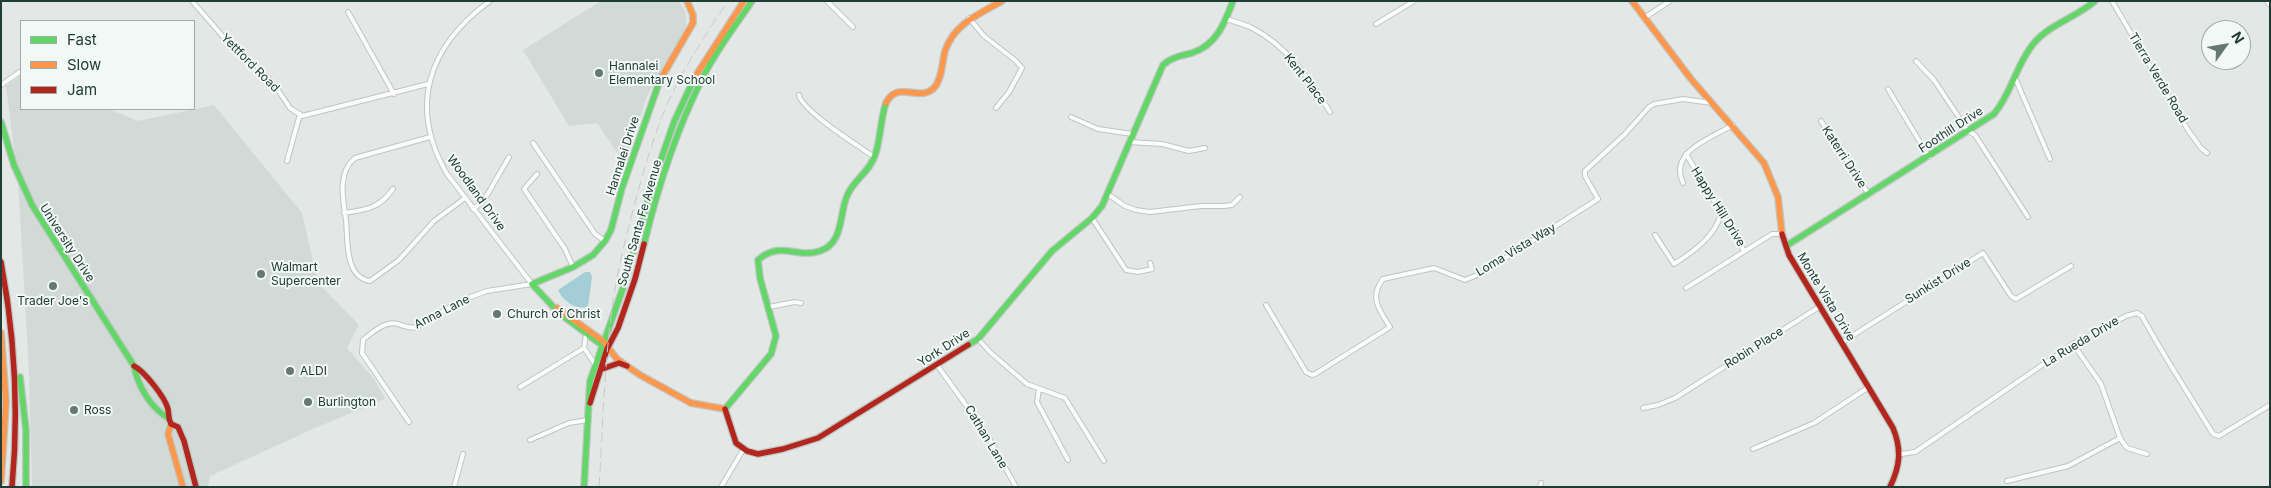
<!DOCTYPE html>
<style>
body{margin:0}
#map{position:relative;width:2271px;height:488px;overflow:hidden;background:#e3e8e6;font-family:Inter,sans-serif}
canvas{display:block}
.frame{position:absolute;inset:0;border:2px solid #213b36;pointer-events:none}
.legend{position:absolute;left:20px;top:20px;width:175px;height:90px;box-sizing:border-box;background:#f1f8f5;border:1px solid #9eaca9;margin:0;padding:6px 9px;list-style:none;font-size:15px;color:#213b36}
.legend li{display:flex;align-items:center;gap:10px;height:25px}
.legend b{width:25px;border:1px solid #9eaca9}
.north{position:absolute;left:2201px;top:20px;width:50px;height:50px;box-sizing:border-box;background:#f1f8f5;border:1px solid #9eaca9;border-radius:50%;rotate:58deg;font-size:14px;font-weight:700;line-height:20px;text-align:center;color:#213b36}
.north::after{content:'';display:block;margin:auto;width:18px;height:22px;background:#657874;clip-path:polygon(50% 0,100% 100%,50% 72%,0 100%)}
</style>
<div id="map">
<canvas width="2271" height="488"></canvas>
<div class="frame"></div>
<ul class="legend">
<li><b style="height:6px;background:#63d668"></b>Fast</li>
<li><b style="height:6px;background:#ff974d"></b>Slow</li>
<li><b style="height:6px;background:#b3261e"></b>Jam</li>
</ul>
<div class="north">N</div>
</div>
<script>
const g = document.querySelector('canvas').getContext('2d');
g.lineJoin = 'round';
function fill(path, color) {
  g.fillStyle = color;
  g.fill(path, 'evenodd');
}
function strokePath(path, color, width, dash) {
  g.strokeStyle = color;
  g.lineWidth = width;
  g.lineCap = dash ? 'butt' : 'round';
  g.setLineDash(dash || []);
  g.stroke(path);
}
function label(font, color, halo, rows, align = 'center') {
  g.font = font + ' Inter,sans-serif';
  g.lineWidth = 4;
  g.setLineDash([]);
  g.textBaseline = 'middle';
  g.strokeStyle = halo;
  g.fillStyle = color;
  for (const [text, x, y, turn = 0] of rows) {
    g.save();
    g.translate(x, y);
    g.rotate((+turn || 0) * Math.PI / 180);
    g.textAlign = isNaN(turn) ? turn : align;
    if (halo) g.strokeText(text, 0, 0);
    g.fillText(text, 0, 0);
    g.restore();
  }
}
fill(new Path2D(`
 M601,1H679L686,13V27L647,96L625,164L597,123L569,126L523,50Z
 M21,76V109H109L138,121L214,105L302,213L318,283L359,325L347,348L374,379L385,399L315,428L210,476L208,487H32L29,373L18,180L6,86Z`), '#d1dad6');
fill(new Path2D(`
 M585,272H590L592,277L588,306C577,312 562,300 558,290Z`), '#a4cdd7');
const street = new Path2D(`
 M192,1L226,40L262,71L278,90L290,108L302,116L428,84
 M827,1L853,27
 M2112,1L2188,130L2201,148L2207,153
 M2267,1L2270,5
 M348,12L394,94
 M969,18L984,36L1016,61L1022,68L1009,92L996,108
 M1644,18L1670,1
 M1226,19C1235,22 1244,24 1252,28C1286,45 1311,80 1330,112
 M1376,24L1414,1
 M1916,61L1934,80L1968,131L1975,135L2028,217
 M2016,80L2050,159
 M1,85L21,71
 M1888,89L1929,157
 M799,95C802,111 859,146 874,157
 M1071,117L1098,129L1132,134
 M1821,121L1868,193
 M430,137L355,158C337,172 343,200 346,220C348,239 344,277 370,281L399,260L434,221L465,198
 M1129,142L1162,144L1189,151L1205,148
 M533,143L595,234L605,241
 M1686,154L1744,251
 M287,161L300,114
 M537,174L524,189L565,249L573,267
 M1683,183C1668,152 1711,138 1733,125
 M1109,195L1125,206L1136,210L1150,212L1201,206H1224L1232,205L1240,197
 M473,209L483,202L509,157
 M344,213C366,210 380,208 393,189
 M1092,218L1126,270L1138,272L1152,269L1150,263
 M1655,235L1674,264C1693,252 1716,236 1721,213
 M1686,288L1772,234H1782
 M1266,305L1306,372L1312,375L1315,374L1390,327C1379,310 1369,297 1383,279L1434,268L1465,280L1482,273L1598,199L1585,176V171L1625,134L1649,107L1654,104L1683,99L1712,103
 M769,307L795,302L801,303
 M978,339L991,353L1027,384L1065,398L1104,461
 M1841,343L1983,253L2011,296L2016,299L2071,266
 M584,348L586,334
 M937,365L986,433L1016,487
 M520,387L584,348L595,364
 M1039,389L1037,402L1068,460
 M1643,408L1658,405L1675,398L1819,307
 M409,422L362,353L363,340C371,333 386,320 398,324C405,326 408,329 417,327L460,301L487,291L532,284L447,174C408,106 428,46 490,1
 M2120,438L2127,448L2147,454
 M530,440L569,423L588,420
 M1753,449L1814,423L1869,387
 M1901,454L1915,452L2073,344L2126,316L2137,313L2142,316C2164,357 2189,394 2213,434L2219,436L2270,405
 M2007,481L2068,466L2120,438L2101,384L2073,344
 M454,487L463,454
 M721,487L743,450
 M1540,487L1541,483`);
const fast = new Path2D(`
 M1,122L14,165L32,205L134,366C138,386 150,407 168,418
 M644,244C658,186 677,128 704,75C717,49 736,25 752,1
 M1786,246L1994,114C2012,93 2016,64 2034,43C2050,24 2077,17 2095,1
 M968,345L978,339L1052,251L1092,218L1102,206L1163,65C1172,57 1181,56 1192,53C1217,45 1225,22 1233,1
 M606,348L559,313L532,284L573,267L593,255L605,241L611,230L622,188L660,80
 M20,377L26,430V487
 M725,409L771,354L776,336L760,278L758,260C781,240 796,259 820,251C844,243 839,214 847,196C853,180 870,172 875,155C881,139 880,120 886,103
 M584,487L590,381L623,288L653,183L674,122L695,77`);
const slow = new Path2D(`
 M1632,1L1691,79L1764,163L1778,197L1782,234
 M695,77L744,1
 M660,80L693,23V15L687,1
 M886,103C898,79 919,103 934,88C942,79 942,63 945,51C954,24 979,14 1002,1
 M557,308L603,341L617,359L640,375L691,403L725,409
 M1,333L6,402L1,481
 M171,424L168,434L183,487`);
const jam = new Path2D(`
 M1782,234L1789,255L1893,428C1902,450 1900,466 1890,487
 M1,262C15,337 19,411 12,487
 M134,366C144,371 165,397 168,409C169,415 168,418 171,424L178,427L184,441L196,487
 M602,369L619,363L627,366
 M590,403L607,349L618,328L635,279L644,244
 M725,409L736,443L747,451L758,454L783,449L818,438L968,345`);
strokePath(street, '#c0c5c3', 6);
strokePath(fast, '#bfc6c3', 8);
strokePath(slow, '#bfc6c3', 8);
strokePath(jam, '#bfc6c3', 8);
strokePath(street, '#fbfcfb', 4);
strokePath(fast, '#63d668', 5.5);
strokePath(slow, '#ff974d', 5.5);
strokePath(jam, '#b3261e', 5.5);
strokePath(new Path2D(`
 M599,487C603,428 604,368 612,309C617,270 627,233 637,195C646,163 655,132 668,102C685,66 706,34 728,1`), '#c6cac9', 1, [10, 5]);
for (const [x, y, r, color] of [
 [599,73,5,"#657874"],
 [261,274,5,"#657874"],
 [53,286,5,"#657874"],
 [497,314,5,"#657874"],
 [290,371,5,"#657874"],
 [308,402,5,"#657874"],
 [74,410,5,"#657874"]
]) {
  const dot = new Path2D();
  dot.arc(x, y, r, 0, 2 * Math.PI);
  g.fillStyle = color;
  g.fill(dot);
  strokePath(dot, '#f1f8f5', 2);
}
label('12px', '#213b36', '#f1f8f5', [
 ["Yettford Road",250,63,45],
 ["Tierra Verde Road",2158,78,59],
 ["Kent Place",1305,79,52],
 ["Foothill Drive",1951,130,-33],
 ["Hannalei Drive",623,156,-72],
 ["Katerri Drive",1844,157,57],
 ["Woodland Drive",476,193,54],
 ["Happy Hill Drive",1718,207,58],
 ["South Santa Fe Avenue",640,223,-74],
 ["University Drive",67,243,57],
 ["Loma Vista Way",1516,250,-31],
 ["Sunkist Drive",1938,281,-32],
 ["Monte Vista Drive",1826,297,59],
 ["Anna Lane",442,312,-27],
 ["La Rueda Drive",2081,342,-31],
 ["York Drive",944,348,-33],
 ["Robin Place",1754,348,-32],
 ["Cathan Lane",986,437,59]
]);
label('12px', '#213b36', '#f1f8f5', [
 ["Hannalei",609,66],
 ["Elementary School",609,80],
 ["Walmart",271,267],
 ["Supercenter",271,281],
 ["Trader Joe's",53,301,"center"],
 ["Church of Christ",507,314],
 ["ALDI",300,371],
 ["Burlington",318,402],
 ["Ross",84,410]
], 'left');
</script>
